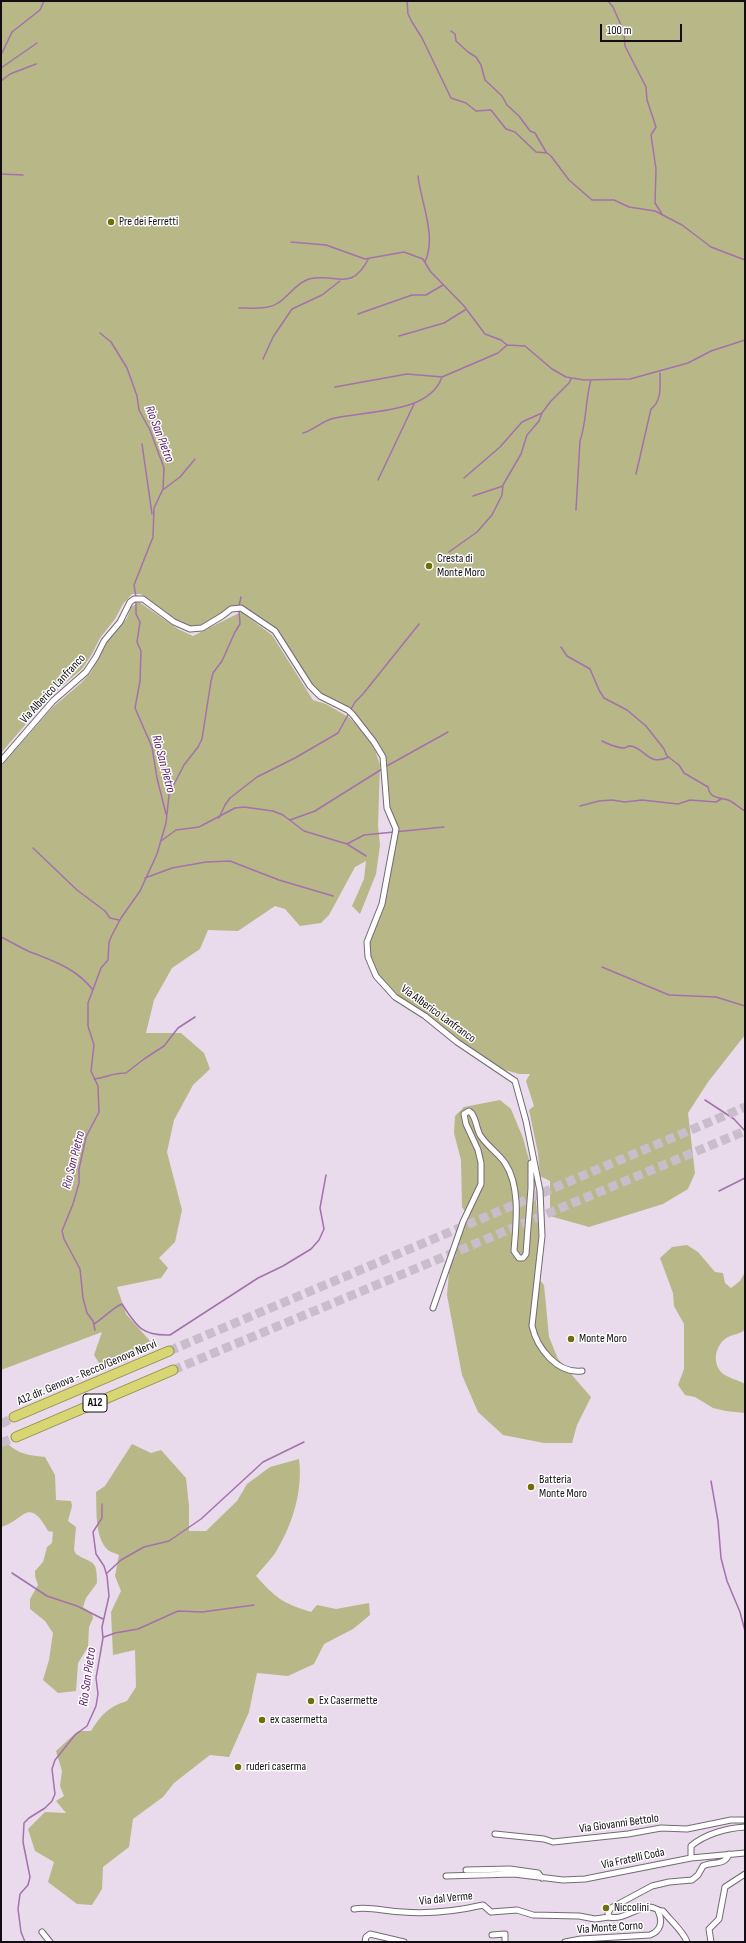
<!DOCTYPE html>
<style>
body{margin:0}
#map{position:relative;width:746px;height:1943px;overflow:hidden;background:#e9dbeb;font-family:"Sofia Sans Condensed",sans-serif}
canvas{display:block}
.frame{position:absolute;inset:0;border:2px solid #120d13;pointer-events:none}
.scale{position:absolute;left:600px;top:24px;width:82px;height:18px;box-sizing:border-box;border:2px solid #120d13;border-top:0;padding-left:5px;font-size:12px;line-height:14px;white-space:nowrap;color:#120d13;-webkit-text-stroke:3px #fff;paint-order:stroke}
</style>
<div id="map">
<canvas width="746" height="1943"></canvas>
<div class="frame"></div>
<div class="scale">100 m</div>
</div>
<script>
const g = document.querySelector('canvas').getContext('2d');
g.lineJoin = 'round';
function fill(path, color) {
  g.fillStyle = color;
  g.fill(path, 'evenodd');
}
function strokePath(path, color, width, dash) {
  g.strokeStyle = color;
  g.lineWidth = width;
  g.lineCap = dash ? 'butt' : 'round';
  g.setLineDash(dash || []);
  g.stroke(path);
}
function label(font, color, halo, rows, align = 'center') {
  g.font = font + ' "Sofia Sans Condensed",sans-serif';
  g.lineWidth = 3;
  g.setLineDash([]);
  g.textBaseline = 'middle';
  g.strokeStyle = halo;
  g.fillStyle = color;
  for (const [text, x, y, turn = 0] of rows) {
    g.save();
    g.translate(x, y);
    g.rotate((+turn || 0) * Math.PI / 180);
    g.textAlign = isNaN(turn) ? turn : align;
    if (halo) g.strokeText(text, 0, 0);
    g.fillText(text, 0, 0);
    g.restore();
  }
}
fill(new Path2D(`
 M1,1H745V1035L708,1082L688,1113L695,1173L688,1189L663,1204L589,1227L550,1216V1181L540,1176L538,1153L529,1110L534,1106L526,1081L530,1074H519L502,1069L396,996L378,975L370,957L369,942L383,904L397,829L389,808L385,757L376,741L351,708L321,695L311,685L276,630L242,607H231L201,626L190,628L175,621L141,594H132L123,604L115,619L100,638L92,654L82,669L49,697L1,753Z
 M139,602L178,629L193,636L241,612L272,635L313,700L326,704L350,718L373,744L380,765L378,826L380,845L376,874L360,914L352,906L364,879L366,861L355,867L329,915L321,923L300,926L285,909L275,906L238,931L208,930L200,949L172,968L154,1000L146,1033H181L204,1053L210,1069L193,1085L174,1120L167,1152L182,1210L175,1242L159,1258L168,1268L161,1278L117,1287L126,1314L150,1341L126,1362L101,1366L94,1355L102,1332L1,1370V766L53,707L81,683L91,672L106,643L127,618L131,607Z
 M500,1100L511,1109L523,1138L534,1178L539,1234L535,1275L544,1285L549,1337L558,1359L591,1397L577,1425L572,1443H544L503,1435L478,1412L462,1375L447,1295L450,1261L466,1213L462,1207L461,1160L454,1133L455,1116L464,1107Z
 M687,1245L698,1252L715,1272L723,1273L725,1283L731,1288L740,1281L745,1272V1330C739,1335 731,1334 725,1339C715,1347 712,1363 722,1373C728,1378 738,1380 745,1384V1413L726,1411L713,1408L695,1397L685,1395L678,1385L684,1369V1324L674,1306L673,1293L660,1258L672,1247Z
 M1,1436C14,1453 25,1455 45,1457L55,1475L56,1500L71,1501L72,1506L68,1521L76,1527L74,1550L76,1554C93,1565 97,1558 97,1583L86,1598L83,1607L92,1613L93,1618L89,1627L88,1647L78,1663L76,1691L58,1693L43,1680L49,1660L53,1633L45,1621L30,1609V1599L38,1585L35,1576V1571L43,1562L47,1547L52,1543L53,1532L48,1531C28,1495 24,1521 1,1527Z
 M132,1444L151,1453L161,1450L186,1478L189,1506V1531H206L237,1501L247,1484L270,1467L299,1459C303,1490 293,1523 277,1550C272,1559 263,1567 256,1576C276,1598 282,1603 311,1612L317,1605L336,1609L369,1603L370,1615L353,1629L324,1644L314,1664L288,1676L257,1673L249,1712L229,1757L210,1755L174,1783L163,1797L133,1819L129,1847L103,1867L102,1889L92,1905L77,1904L48,1882L54,1862L35,1851L28,1829L45,1812L66,1813L56,1801L64,1796L60,1786L62,1771L56,1751L78,1731H91C102,1714 108,1707 127,1701L136,1687L135,1650L113,1655L111,1612L121,1591L115,1576L119,1555C115,1553 110,1552 108,1550C94,1537 97,1509 96,1492L105,1486Z`), '#b8b787');
strokePath(new Path2D(`
 M407,1L408,14L412,22L422,38L451,98L466,103L476,111L491,110L506,129L515,132L536,152L547,153L551,156L569,180L592,200H614L629,207L655,211L682,225L711,247L745,260
 M608,1L613,7L624,32L625,46L646,87L647,100L656,127L651,135L656,169L655,203L662,214
 M451,31L455,34L456,41L468,52L476,57L481,65L485,80L502,96L507,105L519,116L530,131L535,133L546,152
 M1,55L12,32L40,10L44,1
 M1,68L37,43
 M1,81L10,74L36,64
 M1,174L23,175
 M418,176C421,203 437,236 425,262
 M291,242L326,245L365,259L404,252L423,259L430,271L464,306L485,334L501,340L507,345L525,346L552,369L566,377L584,380L630,379L688,363L711,351L745,340
 M239,308C250,308 268,310 278,303C289,296 296,283 309,279C337,272 350,294 369,258
 M358,314L412,295H426L443,285
 M100,333L111,342L127,368L137,396L139,410L150,430L164,468L163,489L154,508L153,537L134,585L136,597
 M399,336L444,323L465,310
 M263,359L273,337L292,309L322,295L340,281
 M335,387L407,374L442,377L498,353L507,345
 M303,433C314,430 321,422 331,419C364,410 429,415 442,377
 M142,444L152,514
 M636,474L651,409C662,401 660,386 660,373
 M464,478L500,447L522,422L542,413L550,402L569,383L571,379
 M378,480L414,404
 M164,489L180,477L195,459
 M473,496L503,486
 M576,510L580,441C587,421 585,400 591,380
 M449,552L477,532L492,515L502,495L503,485L521,454L527,435L539,421L542,413
 M136,601V614L140,622L137,642L141,651L140,681L135,708L152,747L157,778L166,814
 M239,606L241,597
 M561,647L567,656L590,669L599,690L604,698L627,710L646,726L664,749L667,756L679,765L684,773L708,787C710,799 719,797 728,800C734,802 739,808 745,811
 M602,741C608,744 617,748 624,748C626,748 627,746 630,746C645,747 647,767 669,757
 M385,767L448,732
 M580,806L599,801L612,800L625,802L642,800L678,804L690,800L716,802L721,799
 M219,818L225,805L230,798L257,777L295,758L338,733L355,702L363,694L419,624
 M290,820L315,811L382,769
 M161,841L176,830L199,827L235,808L244,807L273,811L283,815L304,831L347,844L366,856
 M347,844L364,835L444,827
 M33,848L77,890L105,911L110,918L119,920
 M145,878L172,868L206,862L230,861L279,880L333,896
 M1,937C10,941 19,947 28,951C53,961 76,968 93,990
 M602,967L669,995L716,997L745,1006
 M94,1079C108,1077 112,1073 126,1073L144,1059L164,1046L178,1028L195,1017
 M705,1100L734,1119L745,1131
 M719,1191L745,1178
 M94,1324C104,1318 112,1308 122,1304C137,1327 142,1336 170,1335L258,1278L283,1266L311,1249L319,1240L324,1229L320,1208L326,1175
 M95,1330L93,1321L87,1313L83,1298L80,1269L64,1239L62,1231L73,1204L79,1183V1169L86,1137L99,1112L98,1086L91,1071L94,1045L88,1026V1003L101,968L108,960L109,942L112,935L121,918L140,891L157,854L166,823L169,795L171,790L184,765L198,747L202,739L211,681L213,673L222,661L235,632L240,624L239,610
 M711,1481L718,1521L721,1558L727,1581L740,1612L745,1631
 M12,1573L47,1596L77,1606L103,1619
 M107,1573L121,1560L144,1547L169,1541L201,1519L263,1462L304,1442
 M104,1637L115,1633L138,1629L178,1611L202,1612L254,1605
 M25,1942L21,1932L18,1909L20,1894L28,1885L30,1877L23,1842L24,1823L29,1818L45,1808L52,1801L55,1794L52,1769L55,1760L75,1735L87,1726L96,1706L98,1694L96,1678L103,1638L102,1627L109,1596L107,1576L104,1566L96,1554L93,1532L102,1518V1504`), '#a371ad', 1.5);
strokePath(new Path2D(`
 M169,1351L745,1107
 M173,1370L745,1131
 M1,1424L14,1417
 M1,1443L16,1437`), '#c9bccb', 9, [9, 4.5]);
const street = new Path2D(`
 M1,761L53,701L86,672L96,657L104,641L120,622L130,602L134,599H143L174,622L190,629L202,628L222,616L231,609L241,608L275,631L310,686L320,696L348,710L353,715L374,742L383,757L387,808L396,829L382,904L367,942L368,957L376,976L395,997L425,1016L457,1042L515,1081L526,1121L540,1191L542,1236L532,1326C537,1348 557,1374 582,1371
 M433,1308L463,1222L481,1184V1163L478,1150L466,1124L464,1114L469,1111C476,1115 476,1128 480,1135C487,1146 498,1153 505,1163C521,1187 516,1224 514,1251L519,1258H523L526,1254L531,1188V1163
 M495,1834L544,1839L553,1842L628,1834L661,1828L687,1829L731,1820H745
 M691,1858V1846C705,1834 727,1828 745,1827
 M466,1870L510,1869L538,1873L542,1878
 M446,1876L514,1874L563,1880L585,1879L691,1858L745,1853
 M354,1909C371,1906 386,1912 403,1912C429,1914 457,1911 483,1905L491,1912L517,1910L533,1915L579,1916L595,1919L609,1917
 M42,1932L50,1942
 M492,1935L505,1934V1942
 M365,1942L366,1937L370,1934L404,1942
 M565,1942L581,1939L650,1935C661,1931 663,1921 658,1911
 M687,1942C684,1932 670,1920 663,1911C657,1911 654,1906 648,1907C634,1909 623,1920 609,1917L608,1913L611,1908L652,1886L669,1882L692,1880L698,1875L703,1866C713,1861 725,1866 729,1854
 M711,1942L709,1929L719,1919L725,1887L745,1874`);
const highway = new Path2D(`
 M14,1417L169,1351
 M16,1437L173,1370`);
strokePath(street, '#756977', 7);
strokePath(highway, '#938f51', 11);
strokePath(street, '#fff', 5);
strokePath(highway, '#d8d573', 9);
for (const [x, y, r, color] of [
 [111,222,4,"#706d0b"],
 [429,566,4,"#706d0b"],
 [571,1339,4,"#706d0b"],
 [531,1487,4,"#706d0b"],
 [311,1701,4,"#706d0b"],
 [262,1720,4,"#706d0b"],
 [238,1767,4,"#706d0b"],
 [606,1908,4,"#706d0b"]
]) {
  const dot = new Path2D();
  dot.arc(x, y, r, 0, 2 * Math.PI);
  g.fillStyle = color;
  g.fill(dot);
  strokePath(dot, '#fff', 1.5);
}
for (const [x, y, w] of [
 [95,1403,24]
]) {
  const box = new Path2D();
  box.roundRect(x - w / 2, y - 9, w, 18, 3);
  g.fillStyle = '#fff';
  g.fill(box);
  strokePath(box, '#120d13', 1);
}
label('bold 11px', '#120d13', null, [
 ["A12",95,1403]
]);
label('12px', '#120d13', '#fff', [
 ["Pre dei Ferretti",119,222],
 ["Cresta di",437,559],
 ["Monte Moro",437,573],
 ["Monte Moro",579,1339],
 ["Batteria",539,1480],
 ["Monte Moro",539,1494],
 ["Ex Casermette",319,1701],
 ["ex casermetta",270,1720],
 ["ruderi caserma",246,1767],
 ["Niccolini",614,1908]
], 'left');
label('12px', '#120d13', '#fff', [
 ["Via Alberico Lanfranco",53,689,-47],
 ["Via Alberico Lanfranco",438,1014,36],
 ["A12 dir. Genova - Recco/Genova Nervi",87,1373,-23],
 ["Via Giovanni Bettolo",619,1824,-8],
 ["Via Fratelli Coda",633,1859,-12],
 ["Via dal Verme",446,1899,-6],
 ["Via Monte Corno",610,1928,-4]
]);
label('italic 13px', '#5f206b', '#fff', [
 ["Rio San Pietro",159,434,69],
 ["Rio San Pietro",163,764,75],
 ["Rio San Pietro",74,1160,-76],
 ["Rio San Pietro",88,1677,-82]
]);
</script>
